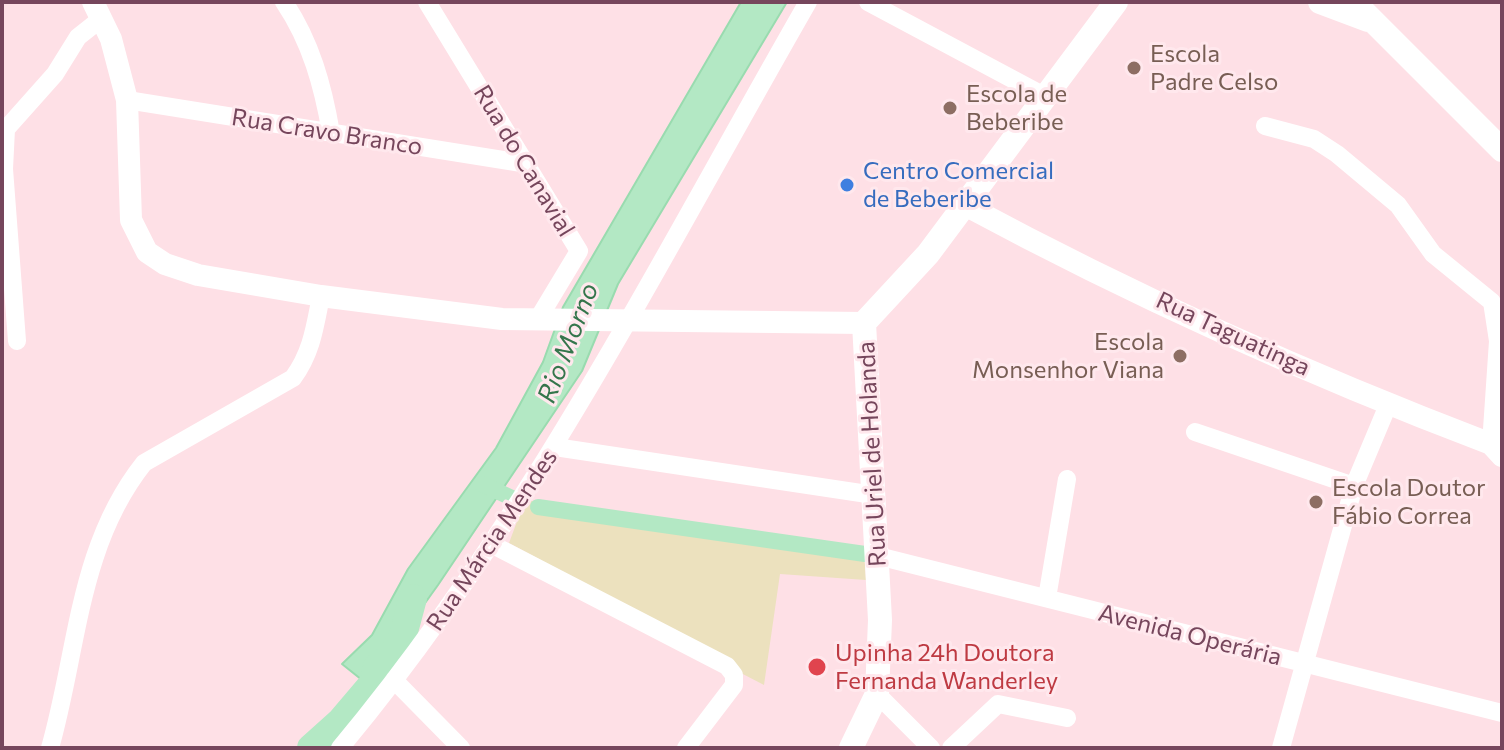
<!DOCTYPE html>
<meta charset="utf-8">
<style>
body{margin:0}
#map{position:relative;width:1504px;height:750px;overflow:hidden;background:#fee0e6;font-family:Commissioner,sans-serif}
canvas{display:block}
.frame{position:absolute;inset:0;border:4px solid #76465c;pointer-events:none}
</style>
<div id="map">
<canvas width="1504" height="750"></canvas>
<div class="frame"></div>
</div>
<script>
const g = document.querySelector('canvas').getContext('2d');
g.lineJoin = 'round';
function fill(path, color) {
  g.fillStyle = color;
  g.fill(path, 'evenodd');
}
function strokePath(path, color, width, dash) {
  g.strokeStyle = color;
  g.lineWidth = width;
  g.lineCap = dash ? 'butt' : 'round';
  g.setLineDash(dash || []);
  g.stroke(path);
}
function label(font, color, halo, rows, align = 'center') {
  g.font = font + ' Commissioner,sans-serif';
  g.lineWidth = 6;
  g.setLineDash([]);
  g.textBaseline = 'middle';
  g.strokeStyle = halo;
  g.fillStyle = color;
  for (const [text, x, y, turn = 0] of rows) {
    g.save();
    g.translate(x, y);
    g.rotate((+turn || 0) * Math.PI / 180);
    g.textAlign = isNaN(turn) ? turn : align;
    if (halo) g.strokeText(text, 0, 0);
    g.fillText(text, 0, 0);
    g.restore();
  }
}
fill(new Path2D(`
 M525,500L864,552L866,580L780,574L764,685L737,671L729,661L509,543Z`), '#ece1be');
const water = new Path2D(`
 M741,2H787L618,284L582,371L438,585L367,684L342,664L372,635L408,569L496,448L543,362L563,307Z`);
fill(water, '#b3e8c4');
strokePath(water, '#99dbaf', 2);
strokePath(new Path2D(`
 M482,484L514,499
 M538,507L865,554`), '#b3e8c4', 16);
strokePath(new Path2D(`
 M311,748L340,722L374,682L377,667L391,656L402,639L413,598`), '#b3e8c4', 28);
strokePath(new Path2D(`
 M284,2C311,42 323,86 331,133
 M427,2L579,251L538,319
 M868,2L1046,97
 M127,100L528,164
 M1265,126L1314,139L1337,154L1398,205L1433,254L1492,302L1498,341L1491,444
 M17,341L4,169L6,129L55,74L78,37L102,18
 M1195,432L1354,486
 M555,447L874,495
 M491,544L727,666L734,675V685L686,748
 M878,556L1502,713
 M1047,598L1067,479
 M394,680L461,748
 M877,694L931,748
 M50,748C78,650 78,546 144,463L293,378C312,352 315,326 321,296
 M340,748C529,522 662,256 808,2
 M951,748L998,704L1067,718
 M1281,748L1354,486L1388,405`), '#fff', 18);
strokePath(new Path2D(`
 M93,2L111,39L127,100L131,220L147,252L165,264L198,275L321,296L502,319L864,323
 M965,205C1134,296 1312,376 1491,444L1502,456`), '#fff', 22);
strokePath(new Path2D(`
 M1320,2L1368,20
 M1354,2L1502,150
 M851,748L877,694L880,620L864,323L928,254L1116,2`), '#fff', 24);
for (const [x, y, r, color] of [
 [1134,68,8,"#8d6e63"],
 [950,108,8,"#8d6e63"],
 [847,185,8,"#3f7fe0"],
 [1180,356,8,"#8d6e63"],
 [1316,502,8,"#8d6e63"],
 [817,667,10,"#e0444e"]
]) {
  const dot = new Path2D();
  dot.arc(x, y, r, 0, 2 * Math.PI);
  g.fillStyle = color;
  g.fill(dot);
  strokePath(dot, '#ffe8ed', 3);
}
label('24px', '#785e54', '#ffe8ed', [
 ["Escola",1150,54],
 ["Padre Celso",1150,82],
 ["Escola de",966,94],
 ["Beberibe",966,122],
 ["Escola",1164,342,"right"],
 ["Monsenhor Viana",1164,370,"right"],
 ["Escola Doutor",1332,488],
 ["Fábio Correa",1332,516]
], 'left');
label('24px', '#76465c', '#ffe8ed', [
 ["Rua Cravo Branco",327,132,9],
 ["Rua do Canavial",524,161,59],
 ["Rua Taguatinga",1233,334,25],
 ["Rua Uriel de Holanda",872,454,-93],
 ["Rua Márcia Mendes",492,540,-56],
 ["Avenida Operária",1190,635,14]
]);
label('24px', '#366cbe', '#ffe8ed', [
 ["Centro Comercial",863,171],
 ["de Beberibe",863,199]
], 'left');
label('24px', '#be3a42', '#ffe8ed', [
 ["Upinha 24h Doutora",835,653],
 ["Fernanda Wanderley",835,681]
], 'left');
label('italic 26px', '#35764c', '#ffe8ed', [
 ["Rio Morno",568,343,-69]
]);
</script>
